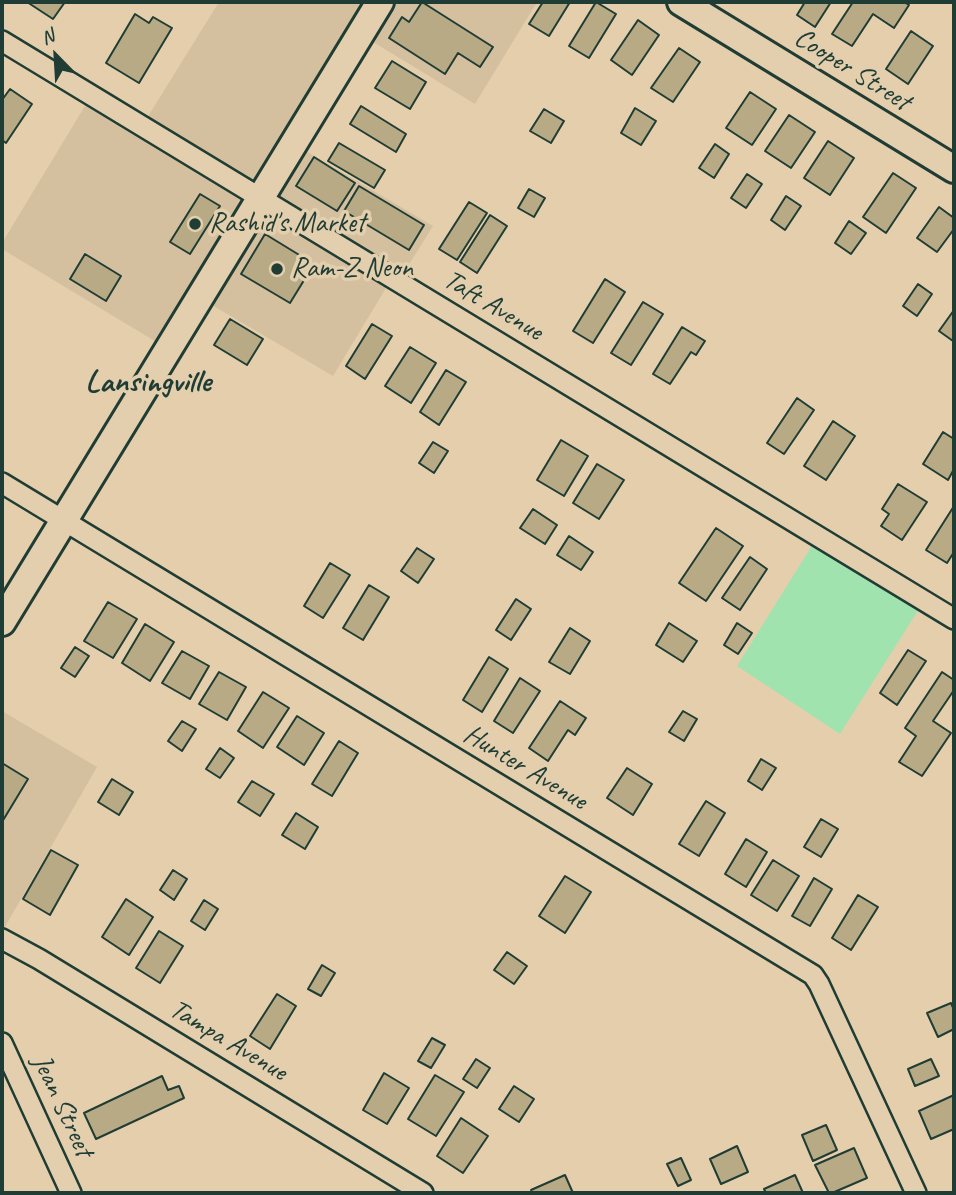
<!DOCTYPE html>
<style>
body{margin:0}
#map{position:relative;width:956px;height:1195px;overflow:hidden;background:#e5ceab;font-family:Caveat,sans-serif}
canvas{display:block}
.frame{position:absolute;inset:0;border:4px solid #1f3d34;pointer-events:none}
.north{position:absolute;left:21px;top:21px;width:70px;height:70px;-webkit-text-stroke:5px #e3cead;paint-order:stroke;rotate:336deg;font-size:19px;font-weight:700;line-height:28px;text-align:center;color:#1f3d34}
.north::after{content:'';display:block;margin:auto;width:24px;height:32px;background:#1f3d34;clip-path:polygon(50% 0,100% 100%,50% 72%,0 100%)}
</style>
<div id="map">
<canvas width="956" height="1195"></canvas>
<div class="frame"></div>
<div class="north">N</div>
</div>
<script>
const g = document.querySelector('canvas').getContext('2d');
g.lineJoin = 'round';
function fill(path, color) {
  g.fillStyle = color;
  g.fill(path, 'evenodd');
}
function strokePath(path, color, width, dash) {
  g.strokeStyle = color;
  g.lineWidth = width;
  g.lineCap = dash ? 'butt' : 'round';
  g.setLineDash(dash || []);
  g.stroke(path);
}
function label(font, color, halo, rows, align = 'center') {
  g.font = font + ' Caveat,sans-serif';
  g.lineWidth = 7;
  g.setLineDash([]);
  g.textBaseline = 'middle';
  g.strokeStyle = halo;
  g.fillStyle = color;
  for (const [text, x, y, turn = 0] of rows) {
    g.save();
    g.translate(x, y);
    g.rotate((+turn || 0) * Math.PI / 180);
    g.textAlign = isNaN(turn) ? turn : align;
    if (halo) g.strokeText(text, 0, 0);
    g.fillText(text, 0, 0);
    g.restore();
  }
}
fill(new Path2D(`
 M219,2H537L475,104L360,34L294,144L433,226L398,282L392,278L333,376L200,298L168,349L2,249V243L91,96L142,126Z
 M2,711L97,767L2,932Z`), '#d4c09e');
fill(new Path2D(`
 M818,536L924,601L840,734L737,666Z`), '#a0e3ae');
const building = new Path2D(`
 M27,2H65L53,19Z
 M422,2L493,47L480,67L458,53L445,74L389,38L402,17L409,22Z
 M543,2H570L549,36L529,24Z
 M596,2L616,14L589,58L569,46Z
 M805,2H831L815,27L797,15Z
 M853,2H904L909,5L894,28L873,14L852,46L832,34Z
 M135,14L149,23L153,17L172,28L139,83L106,63Z
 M638,20L659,35L632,75L611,60Z
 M911,31L933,46L908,84L886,69Z
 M679,48L700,62L673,102L651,88Z
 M392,61L426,82L410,109L375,88Z
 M10,89L32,104L6,143L2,140V100Z
 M750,92L776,109L752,145L726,128Z
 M361,106L406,134L396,152L350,124Z
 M635,108L656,121L641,145L621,133Z
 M544,109L564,121L551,143L530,131Z
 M789,115L815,132L791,168L765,151Z
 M828,141L854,158L830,195L804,178Z
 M339,143L385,170L374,188L328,161Z
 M715,144L729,154L714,178L699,168Z
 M314,157L355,183L337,211L296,186Z
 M893,173L916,188L886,233L863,217Z
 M747,174L762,184L746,208L731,198Z
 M359,186L424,225L409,250L344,211Z
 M529,189L545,198L534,217L518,208Z
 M200,194L220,206L190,254L170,242Z
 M786,196L801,206L785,230L771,220Z
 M469,202L487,213L457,260L439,249Z
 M939,207L954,218V229L937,252L917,238Z
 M490,215L507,226L477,273L460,262Z
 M849,221L866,233L851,254L835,243Z
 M265,234L314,264L290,303L241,274Z
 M85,254L121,276L106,301L70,279Z
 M605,279L625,292L593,343L573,331Z
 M918,284L932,294L917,316L903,306Z
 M643,302L663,314L631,365L611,353Z
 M954,310V339L953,341L939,331Z
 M230,319L263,339L247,365L214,345Z
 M372,324L392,336L365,379L346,366Z
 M682,327L705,341L696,355L691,352L670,384L653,374Z
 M410,347L436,363L411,403L385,386Z
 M446,370L466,382L439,425L420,412Z
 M797,398L814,410L784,454L767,443Z
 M833,421L855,436L826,480L804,466Z
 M943,432L954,439V469L948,480L923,464Z
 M561,440L588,456L564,496L537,480Z
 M433,442L448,451L434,473L419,463Z
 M597,464L624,480L599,519L573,503Z
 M898,484L927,502L902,540L881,526L889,514L882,509Z
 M954,506V552L947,563L926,550Z
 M533,509L557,525L545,544L520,528Z
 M716,528L743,546L706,601L679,583Z
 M569,536L593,552L581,570L557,555Z
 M417,548L434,559L418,583L401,571Z
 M750,557L767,569L740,610L722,598Z
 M330,563L350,575L323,618L304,606Z
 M369,585L389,597L363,640L343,628Z
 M516,599L531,609L511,640L496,630Z
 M108,602L137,619L113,658L84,641Z
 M669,623L697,641L683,662L656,645Z
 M737,623L752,633L738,654L724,645Z
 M145,624L174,642L150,681L122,663Z
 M570,628L590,641L570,674L549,662Z
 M75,647L89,656L75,677L61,668Z
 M908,650L926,661L897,705L880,693Z
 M182,651L209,666L190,699L162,683Z
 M489,657L508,669L482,712L463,700Z
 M219,672L246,687L227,720L199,704Z
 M942,672L954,680V690L933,721L951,733L922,776L899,762L916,736L905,728Z
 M520,678L540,691L513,733L494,721Z
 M263,692L289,708L263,748L238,731Z
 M560,701L586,718L575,735L568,730L548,761L529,748Z
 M683,711L697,719L684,741L669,732Z
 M297,716L324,733L304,765L277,747Z
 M182,721L196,729L182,751L168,741Z
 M339,741L358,753L332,796L312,784Z
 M220,748L234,758L220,778L206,769Z
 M761,759L776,768L762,790L748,781Z
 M2,763L28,779L2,822Z
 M627,768L652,784L633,815L607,798Z
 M112,779L133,792L119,815L98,802Z
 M252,781L274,794L260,816L238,802Z
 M706,801L725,813L699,856L679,844Z
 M296,813L318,827L305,849L282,835Z
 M821,819L838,829L821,857L804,847Z
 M746,839L767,852L746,887L725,874Z
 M51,850L78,865L50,915L23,899Z
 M773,860L799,876L777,911L751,895Z
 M173,870L187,879L174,900L160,890Z
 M565,876L591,892L565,933L539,916Z
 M814,878L832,889L810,926L792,916Z
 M858,895L878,907L851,950L832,938Z
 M126,899L153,917L129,955L102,937Z
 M204,900L218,909L205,930L191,921Z
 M159,931L183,946L160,983L136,968Z
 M507,952L527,966L514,984L494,970Z
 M322,965L335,973L321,996L308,989Z
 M277,994L296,1006L270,1049L250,1036Z
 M951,1003L954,1010V1029L938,1037L927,1013Z
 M432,1038L445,1045L431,1068L418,1061Z
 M476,1059L490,1068L477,1088L463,1079Z
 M931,1059L939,1076L915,1086L908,1069Z
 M384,1073L409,1088L387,1124L363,1110Z
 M435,1075L464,1092L436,1136L408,1119Z
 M162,1076L168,1090L179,1086L184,1098L96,1139L84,1113Z
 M514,1086L534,1099L519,1122L499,1109Z
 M954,1095V1129L931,1139L919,1111Z
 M461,1118L488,1136L463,1173L437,1156Z
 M826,1125L837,1150L813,1161L802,1135Z
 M737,1146L748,1172L721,1184L710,1159Z
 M854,1148L867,1178L832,1193H829L815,1165Z
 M681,1158L691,1180L678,1186L667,1164Z
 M565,1175L573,1193H533L531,1190Z
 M795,1175L803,1193H766L764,1189Z`);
fill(building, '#b8aa85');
strokePath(building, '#1f3d34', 2);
const street = new Path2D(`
 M2,41L954,619
 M2,483L813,975L819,984L916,1193
 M2,939L39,959L423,1193
 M2,1043L71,1193`);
const secondary = new Path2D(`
 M681,2L954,169
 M2,622L380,2`);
strokePath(street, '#1f3d34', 24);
strokePath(secondary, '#1f3d34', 32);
strokePath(street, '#e3cead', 19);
strokePath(secondary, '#e3cead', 26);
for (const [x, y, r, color] of [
 [195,224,7,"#1f3d34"],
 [277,269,7,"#1f3d34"]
]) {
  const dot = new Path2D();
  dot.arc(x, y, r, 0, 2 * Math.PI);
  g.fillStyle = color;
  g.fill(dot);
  strokePath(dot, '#e3cead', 2.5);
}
label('28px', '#1f3d34', '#e3cead', [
 ["Cooper Street",852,70,32],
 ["Taft Avenue",493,306,31],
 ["Hunter Avenue",525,768,31],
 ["Tampa Avenue",228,1041,31],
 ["Jean Street",62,1106,65]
]);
label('28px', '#1f3d34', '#e3cead', [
 ["Rashid's Market",209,224],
 ["Ram-Z Neon",291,269]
], 'left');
label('bold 32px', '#1f3d34', '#e3cead', [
 ["Lansingville",148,383]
]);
</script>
